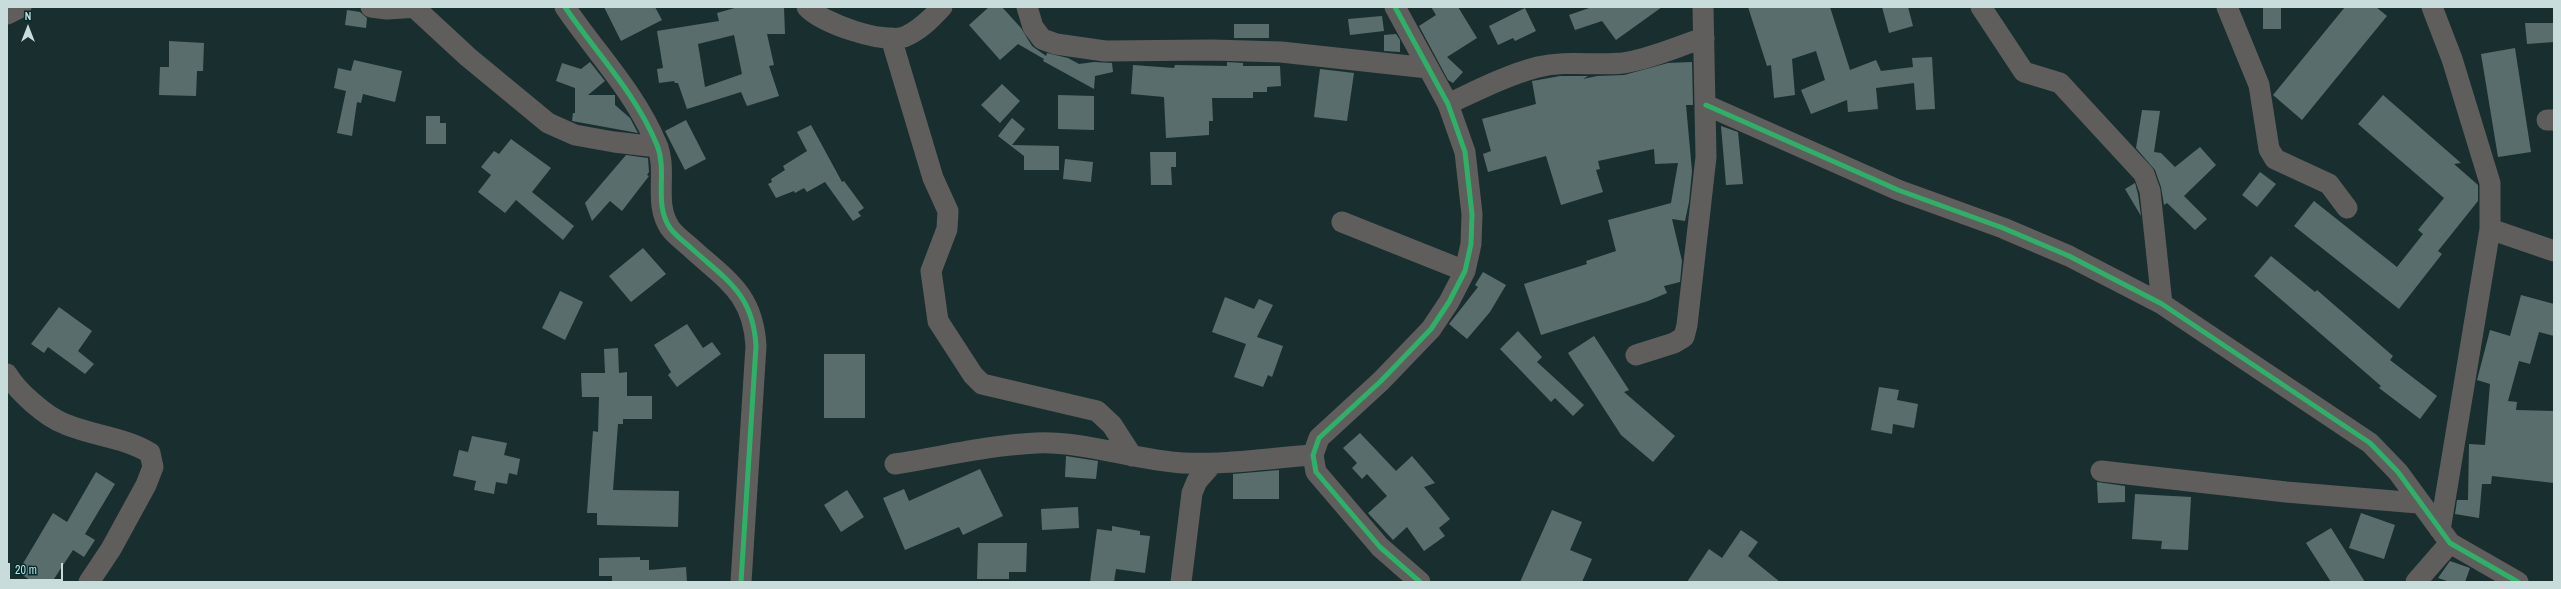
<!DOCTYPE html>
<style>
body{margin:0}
#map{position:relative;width:2561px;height:589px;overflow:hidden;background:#192f2f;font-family:"Archivo Narrow",sans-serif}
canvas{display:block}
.frame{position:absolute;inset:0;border:8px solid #c8dcdc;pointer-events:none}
.north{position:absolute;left:8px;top:8px;width:40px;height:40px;-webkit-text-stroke:3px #032d2e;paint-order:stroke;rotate:0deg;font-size:11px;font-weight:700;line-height:16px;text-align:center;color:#c8dcdc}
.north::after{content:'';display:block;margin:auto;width:14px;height:18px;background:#c8dcdc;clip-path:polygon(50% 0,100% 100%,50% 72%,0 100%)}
.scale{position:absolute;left:8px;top:563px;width:55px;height:18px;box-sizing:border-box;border:2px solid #c8dcdc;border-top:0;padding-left:5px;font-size:12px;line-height:14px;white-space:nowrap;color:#c8dcdc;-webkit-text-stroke:3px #032d2e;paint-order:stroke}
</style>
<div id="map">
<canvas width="2561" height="589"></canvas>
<div class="frame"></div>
<div class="north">N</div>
<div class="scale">20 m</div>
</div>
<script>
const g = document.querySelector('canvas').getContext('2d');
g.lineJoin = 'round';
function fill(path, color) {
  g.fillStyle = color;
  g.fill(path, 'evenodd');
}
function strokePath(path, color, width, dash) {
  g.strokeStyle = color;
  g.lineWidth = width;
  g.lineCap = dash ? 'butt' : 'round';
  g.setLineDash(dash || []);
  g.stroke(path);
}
fill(new Path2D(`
 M604,7H655L662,20L621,41Z
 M738,7H784L785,34H767L774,65L769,66L779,96L747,106L741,92L687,109L678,83H675L674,81L659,83L657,69L663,68L657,31L719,21L717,13ZM734,35L742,74L705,87L698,44Z
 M989,7H1002L1021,28L1032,46L1046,56L1047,53L1068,58L1079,64L1094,62L1112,63L1113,72L1095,76L1094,89L1043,61L1044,59L1018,44L1000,60L969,25Z
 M1431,7H1458L1477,38L1447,57L1463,72L1453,83L1448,80L1419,26L1436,15Z
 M1592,7H1662L1616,40L1602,21L1575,30L1569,15Z
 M1748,7H1830L1850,70L1876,60L1881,71L1913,67L1912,58L1932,57L1935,109L1916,110L1914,83L1876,88L1878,109L1848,112L1847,100L1811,114L1801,90L1825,80L1816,51L1792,59L1795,95L1774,98L1771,65L1767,66Z
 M1882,7H1908L1913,26L1889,33Z
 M2263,7H2281V29H2263Z
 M2345,7H2376L2387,16L2302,120L2273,95Z
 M1525,8L1536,31L1515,41L1513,38L1498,45L1489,26Z
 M347,10L360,12L367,18L366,28L345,25Z
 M1382,16L1384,31L1350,35L1348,19Z
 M2525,23H2554V42L2527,44Z
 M1234,24H1269V38H1234Z
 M1396,34L1400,40V52L1384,51V35Z
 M169,41L204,43L203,71H197L196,96L159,95L160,67H169Z
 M2515,48L2531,152L2498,157L2481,54Z
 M354,60L402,71L395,102L363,94L361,103L357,102L352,136L337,133L346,91L334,88L338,68L351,71Z
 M590,62L605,81L588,95H615V105L630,118L638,133L572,121L573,113H575V88L556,81L562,63L581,69Z
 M1227,62L1243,63V66H1280L1281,86L1267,87V92H1253V98H1212L1213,121H1209V135L1166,138L1164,97L1131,94L1133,65L1174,68L1175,65L1227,66Z
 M1692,62L1693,105H1686L1692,171L1689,202L1685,221L1672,219L1682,261L1680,282L1664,286L1667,293L1648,301L1541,335L1524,284L1587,264L1586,261L1616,251L1608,220L1671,203L1678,163L1655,164L1654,149L1598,161L1600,169L1596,170L1603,192L1561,205L1546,156L1488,172L1483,154L1491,151L1482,119L1536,104L1532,81L1538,80L1560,76H1588L1583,79L1597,76L1624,75L1668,63Z
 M1320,69L1354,73L1347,121L1314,117Z
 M1002,84L1020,101L1000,123L981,105Z
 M1058,95L1094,96V130L1058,129Z
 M2383,95L2461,163L2454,164L2478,185V201L2438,251L2442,254L2399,309L2294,226L2314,201L2397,267L2423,234L2418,230L2444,198L2358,124Z
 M2142,110L2160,111L2154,152L2161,153L2175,167L2200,147L2216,165L2184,196L2207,219L2195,230L2167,203L2164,205L2161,187L2155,170L2136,148Z
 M426,116H440V123H446V144H426Z
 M1012,118L1025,129L1012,145L1059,146V170H1024V156L998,136Z
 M686,120L706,159L685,170L665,131Z
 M811,125L842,182L844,181L864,208L858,212L861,216L853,221L825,182L807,192L804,188L795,193L794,191L776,198L768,184L772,182L771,179L785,170L783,166L807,151L797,132Z
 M1721,126L1738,132L1743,184L1726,185Z
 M511,139L551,168L532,192L574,226L563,240L516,200L505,213L478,192L491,175L481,167L494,151L499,154Z
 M1150,152H1176V167H1171L1172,185H1151Z
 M626,155L648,158L649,172L647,175L649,176L622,211L610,201L592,221L585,203Z
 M1065,159L1093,162L1091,182L1063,179Z
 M2260,172L2276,184L2257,207L2242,195Z
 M2135,183L2138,194L2141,216L2125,189Z
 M643,248L666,274L631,302L609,276Z
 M2271,256L2315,292L2317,290L2393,356L2390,360L2437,396L2420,419L2379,388L2381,386L2254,276Z
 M1483,272L1506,285L1490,312L1467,339L1449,324L1478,287L1475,285Z
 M560,291L583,302L565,340L542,328Z
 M2521,295L2554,304V336L2539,332L2530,364L2519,361L2508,401L2517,402L2516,410L2554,411V483L2492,476L2491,484H2482L2479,518L2455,514L2457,500H2468L2469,444L2485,445L2490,384L2477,380L2490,330L2510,336Z
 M1225,297L1254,309L1259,299L1273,305L1257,337L1283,346L1272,377L1268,375L1263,387L1234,377L1246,344L1212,332Z
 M59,307L92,331L78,351L94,364L85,374L48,347L44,353L31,344Z
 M687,324L703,348L712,342L721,354L677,387L668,375L671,372L654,345Z
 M1518,331L1542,357L1537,362L1584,405L1573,416L1555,398L1551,402L1500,349Z
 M1594,336L1629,390L1624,392L1675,436L1653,462L1621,435L1568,353Z
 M618,348L619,373L627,372V396H652V419H623V424H618L613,490L679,491L678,527L597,525V513H587L593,431L598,432L599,397H582L581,373H605L604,349Z
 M824,354H865V418H824Z
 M1879,387L1899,390L1897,400L1918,404L1914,428L1893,424L1892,434L1871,430Z
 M1360,433L1396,471L1412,456L1435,483L1424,487L1450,519L1439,528L1445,536L1424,551L1407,527L1393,540L1368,513L1387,496L1367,474L1362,479L1352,468L1357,463L1343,448Z
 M472,436L507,443L504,455L520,459L517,475L509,473L507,484L496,482L494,494L474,490L476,481L453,476L459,450L468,452Z
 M1066,456L1098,461L1096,479L1065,477Z
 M980,469L1003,516L963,535L959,527L905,550L883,498L904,489L909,501Z
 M1279,470V499H1233V474Z
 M96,472L115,484L85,534L95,540L84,557L73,550L52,582H33L18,572L53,513L67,522Z
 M2097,482L2125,486V502L2098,503Z
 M847,490L864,517L841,532L824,505Z
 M2135,494L2191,497L2188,550L2161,549L2162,541L2132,539Z
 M1078,507L1079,528L1042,530L1041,509Z
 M1552,510L1582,522L1570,550L1592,559L1582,582H1520Z
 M2361,513L2395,525L2384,559L2349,548Z
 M1112,526L1140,531V535L1150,536L1145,573L1116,569L1114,582H1090L1097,529L1112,531Z
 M2331,528L2365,582H2331L2306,543Z
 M1741,530L1758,542L1748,556L1780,582H1687L1709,549L1722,558Z
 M978,543H1027L1026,572H1009V579H977Z
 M640,557V560H649V570L686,567L687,582H612V576H599V558Z
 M2450,561L2470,568L2465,582H2450L2438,578Z`), '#5a6d6d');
strokePath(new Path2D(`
 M371,7L387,9L419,7
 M565,7C596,53 635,92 657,145C668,172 653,203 670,228C675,235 683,241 690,247C726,280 753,293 756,346L741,582
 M807,7C822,23 882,44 904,37C919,31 931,19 942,7
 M1027,7L1033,27L1042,39L1056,44L1105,51L1212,50L1281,52L1428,68
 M1395,7L1448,104L1465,152L1472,214L1471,244L1465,271L1449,302L1431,329L1381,381L1319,438L1313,455L1316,472L1380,547L1420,582
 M1981,7L2024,72L2060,83L2144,174L2150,191L2162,304
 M2227,7L2259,85L2269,149L2275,159L2329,184L2347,208
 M2432,7L2452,59L2490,183V229L2440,530
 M415,8L468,57L548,123L575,135L614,142L658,147
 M7,14L21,7
 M891,38L933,178L948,211L947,229L931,271L938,321L973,375L982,384L1097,411L1112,425L1132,456
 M1448,104C1478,90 1507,75 1538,67C1567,60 1595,66 1623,63C1651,59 1678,46 1704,38
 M1706,105L1898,190L2003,228L2069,256L2162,304L2370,443L2398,472L2450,543L2518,582
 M2547,120H2554
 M1342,222L1465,271
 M2490,229L2554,251
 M1636,355L1674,343L1684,337L1687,325L1706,157L1703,7
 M7,374C17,391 46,417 65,424C93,436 124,437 150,453L153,467L146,485L111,549L89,582
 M895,464C941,457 989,445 1036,443C1086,441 1133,460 1183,463C1226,465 1270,458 1313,455
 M2101,471L2286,492L2418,503
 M1181,582L1192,493L1197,481L1213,463
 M2416,582L2450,543`), '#5f5e5c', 21);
strokePath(new Path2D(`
 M565,7C596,53 635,92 657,145C668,172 653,203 670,228C675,235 683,241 690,247C726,280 753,293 756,346L741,582
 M1395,7L1448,104L1465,152L1472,214L1471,244L1465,271L1449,302L1431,329L1381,381L1319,438L1313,455L1316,472L1380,547L1420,582
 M1706,105L1898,190L2003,228L2069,256L2162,304L2370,443L2398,472L2450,543L2518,582`), '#2db169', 5);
</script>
